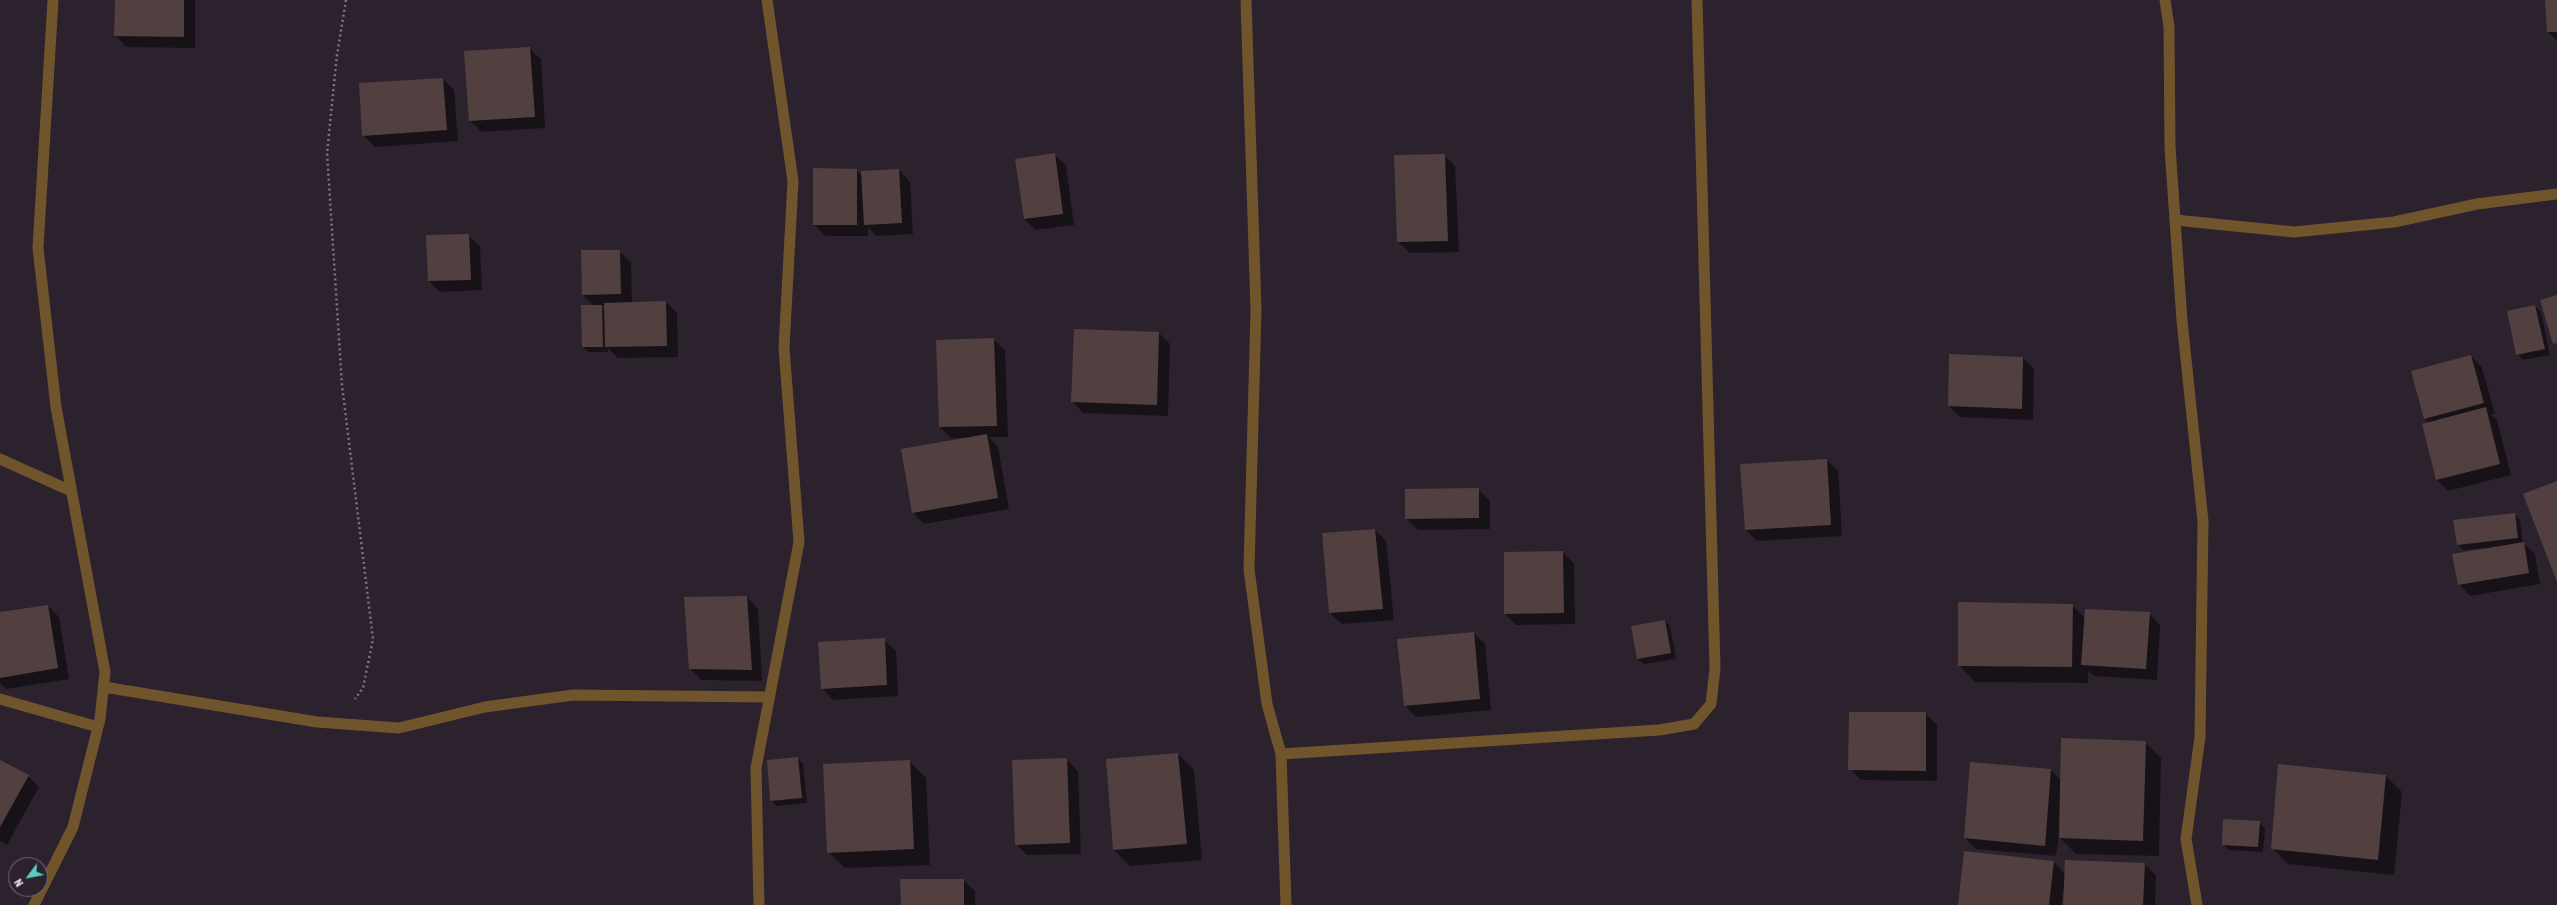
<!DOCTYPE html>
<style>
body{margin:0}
#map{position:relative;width:2557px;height:905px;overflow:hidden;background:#2c222d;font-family:"Asap Condensed",sans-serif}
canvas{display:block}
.north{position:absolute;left:8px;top:857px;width:40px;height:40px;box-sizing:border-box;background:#2c222d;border:1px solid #766e77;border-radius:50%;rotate:238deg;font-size:11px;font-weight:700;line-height:16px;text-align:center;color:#e6dfe6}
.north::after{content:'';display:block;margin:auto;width:14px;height:18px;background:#57cec1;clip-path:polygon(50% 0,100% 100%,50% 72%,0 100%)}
</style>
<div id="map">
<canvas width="2557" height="905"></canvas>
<div class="north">N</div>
</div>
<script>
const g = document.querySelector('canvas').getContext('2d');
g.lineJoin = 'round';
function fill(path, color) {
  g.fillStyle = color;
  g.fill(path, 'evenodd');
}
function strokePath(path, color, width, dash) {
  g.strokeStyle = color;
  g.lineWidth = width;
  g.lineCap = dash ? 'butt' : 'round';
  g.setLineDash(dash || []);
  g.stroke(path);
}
fill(new Path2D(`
 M116,0H195V48L126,47L115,35Z
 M2546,0H2557V41L2548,32Z
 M529,48L541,59L545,128L482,132L470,121Z
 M443,79L454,90L458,141L375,147L363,135L360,84Z
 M1054,154L1066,166L1074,225L1036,230L1024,219Z
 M1444,155L1455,166L1459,252L1410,253L1398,242Z
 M856,170L862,176L899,170L910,182L913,234L876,236L868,227V236H826L814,225Z
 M468,235L480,246L482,290L440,292L429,281Z
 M619,251L631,262L632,303L666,302L677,313L678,357L618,358L608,348V352H589L583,347L594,306L583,295ZM601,306H605V310Z
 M2535,306L2541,312L2550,355L2523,360L2517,354Z
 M1159,333L1170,344L1168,416L1083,413L1072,401Z
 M993,339L1005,350L1008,437H989L998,447L1009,509L924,524L913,513L966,438H951L940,427Z
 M2471,356L2482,368L2495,414L2491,415L2497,420L2511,475L2448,491L2437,480L2423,425L2429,423L2424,419Z
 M2023,358L2034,369L2033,420L1960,417L1949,406Z
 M1827,460L1838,471L1842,536L1757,541L1746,530Z
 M1478,489L1490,501V529L1418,530L1406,518Z
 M2514,514L2520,520L2523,543L2535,554L2540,584L2470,596L2459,584L2483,548L2463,550L2458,545Z
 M1375,530L1386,541L1394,620L1342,624L1330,613Z
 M1563,552L1574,564L1575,624L1516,625L1505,614Z
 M747,597L758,609L762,681L701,680L690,668Z
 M2072,605L2085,618L2149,613L2160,625L2157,680L2094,676L2088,671V683L1975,682L1959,665Z
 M48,606L59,617L69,679L6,689L0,683V613Z
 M1665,621L1670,626L1676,659L1644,664L1638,659Z
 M1473,633L1485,644L1491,710L1416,717L1405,706Z
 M884,640L896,651L898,696L833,700L822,688Z
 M1925,713L1937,725V781L1861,780L1850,769Z
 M2145,742L2161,758L2159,856L2076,854L2060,838V829L2056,856L1976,849L1965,838L2051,770L2061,780Z
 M1178,754L1194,770L1202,860L1130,866L1114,850Z
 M797,758L803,764L807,803L777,806L771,800Z
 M1066,759L1078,771L1081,854L1027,855L1016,844Z
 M0,761L28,776L39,787L7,845L0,841Z
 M910,762L926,778L930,865L845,868L828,852Z
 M2386,776L2402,792L2394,875L2288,864L2272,848Z
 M2259,822L2265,828L2263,852L2228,850L2223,844Z
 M2066,861L2145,864L2156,876L2155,905H2064L2063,891L2062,905H1959L2054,862L2065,874Z
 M963,880L975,891V905H902Z`), '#0007');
fill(new Path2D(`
 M115,0H184V37L114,36Z
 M2545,0H2557V32H2547Z
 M530,47L535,117L469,121L464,51Z
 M443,78L447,130L362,136L359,83Z
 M1055,153L1063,214L1024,219L1015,159Z
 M1445,154L1448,241L1397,242L1394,155Z
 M813,168L857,169V225H813Z
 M899,169L902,223L864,225L861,171Z
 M469,234L471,280L428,281L426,235Z
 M581,250H620L621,294L582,295Z
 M2557,295V343L2553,344L2540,300Z
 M666,301L667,346L605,347L604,303Z
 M581,305H602L603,347H582Z
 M2535,305L2545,349L2516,355L2507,311Z
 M1074,329L1159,332L1157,405L1071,402Z
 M994,338L997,426L939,427L936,340Z
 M1949,354L2023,357L2022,409L1948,406Z
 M2471,355L2484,403L2424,419L2411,371Z
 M2486,407L2500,464L2436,480L2422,424Z
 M987,434L998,498L912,513L901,449Z
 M1827,459L1831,525L1745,530L1740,464Z
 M2557,481V582L2523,494Z
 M1479,488V518L1405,519V489Z
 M2515,513L2518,538L2457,545L2453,520Z
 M1375,529L1383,609L1329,613L1322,533Z
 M2524,542L2529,573L2458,585L2452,554Z
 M1563,551L1564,613L1504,614V552Z
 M747,596L752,670L689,669L684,597Z
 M1958,602L2073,604L2072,667L1958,666Z
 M48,605L58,668L0,678V612Z
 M2085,609L2150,612L2146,669L2081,665Z
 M1665,620L1671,653L1637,659L1631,626Z
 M1474,632L1480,699L1404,706L1397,639Z
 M885,638L887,685L821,689L818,642Z
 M1849,712H1926V771L1848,770Z
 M2061,738L2146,741L2143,841L2059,838Z
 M1178,753L1187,844L1113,850L1106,759Z
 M798,757L802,798L770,801L767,760Z
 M1067,758L1070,843L1015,845L1012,760Z
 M0,760L29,775L0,827Z
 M910,760L914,849L827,853L823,764Z
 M1970,762L2051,769L2045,846L1964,838Z
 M2278,764L2386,775L2378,860L2271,849Z
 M2223,819L2260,821L2258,847L2222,845Z
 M1964,851L2054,861L2049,905H1958Z
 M2065,860L2145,863L2143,905H2063Z
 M900,879H964V905H901Z`), '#51403f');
strokePath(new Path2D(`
 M346,0L337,55L327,153L342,385L373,639L363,688L355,699`), '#7e757e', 2.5, [2, 3]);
strokePath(new Path2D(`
 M1246,0L1256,310L1249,569L1267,704L1281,754L1659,730L1694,724L1711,704L1715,668L1697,0
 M2165,0L2169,27L2170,147L2182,321L2203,521L2200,737L2186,839L2197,905
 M2175,220L2294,232L2394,222L2477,204L2557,194
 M0,459L71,491
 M104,687L317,722L399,728L485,707L573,695L769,697
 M0,699L98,727
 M1281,754L1286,905
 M34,905L73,827L100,719L105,672L56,407L38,248L53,0
 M759,905L756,768L799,542L784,348L793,181L767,0`), '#70552c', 11);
</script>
